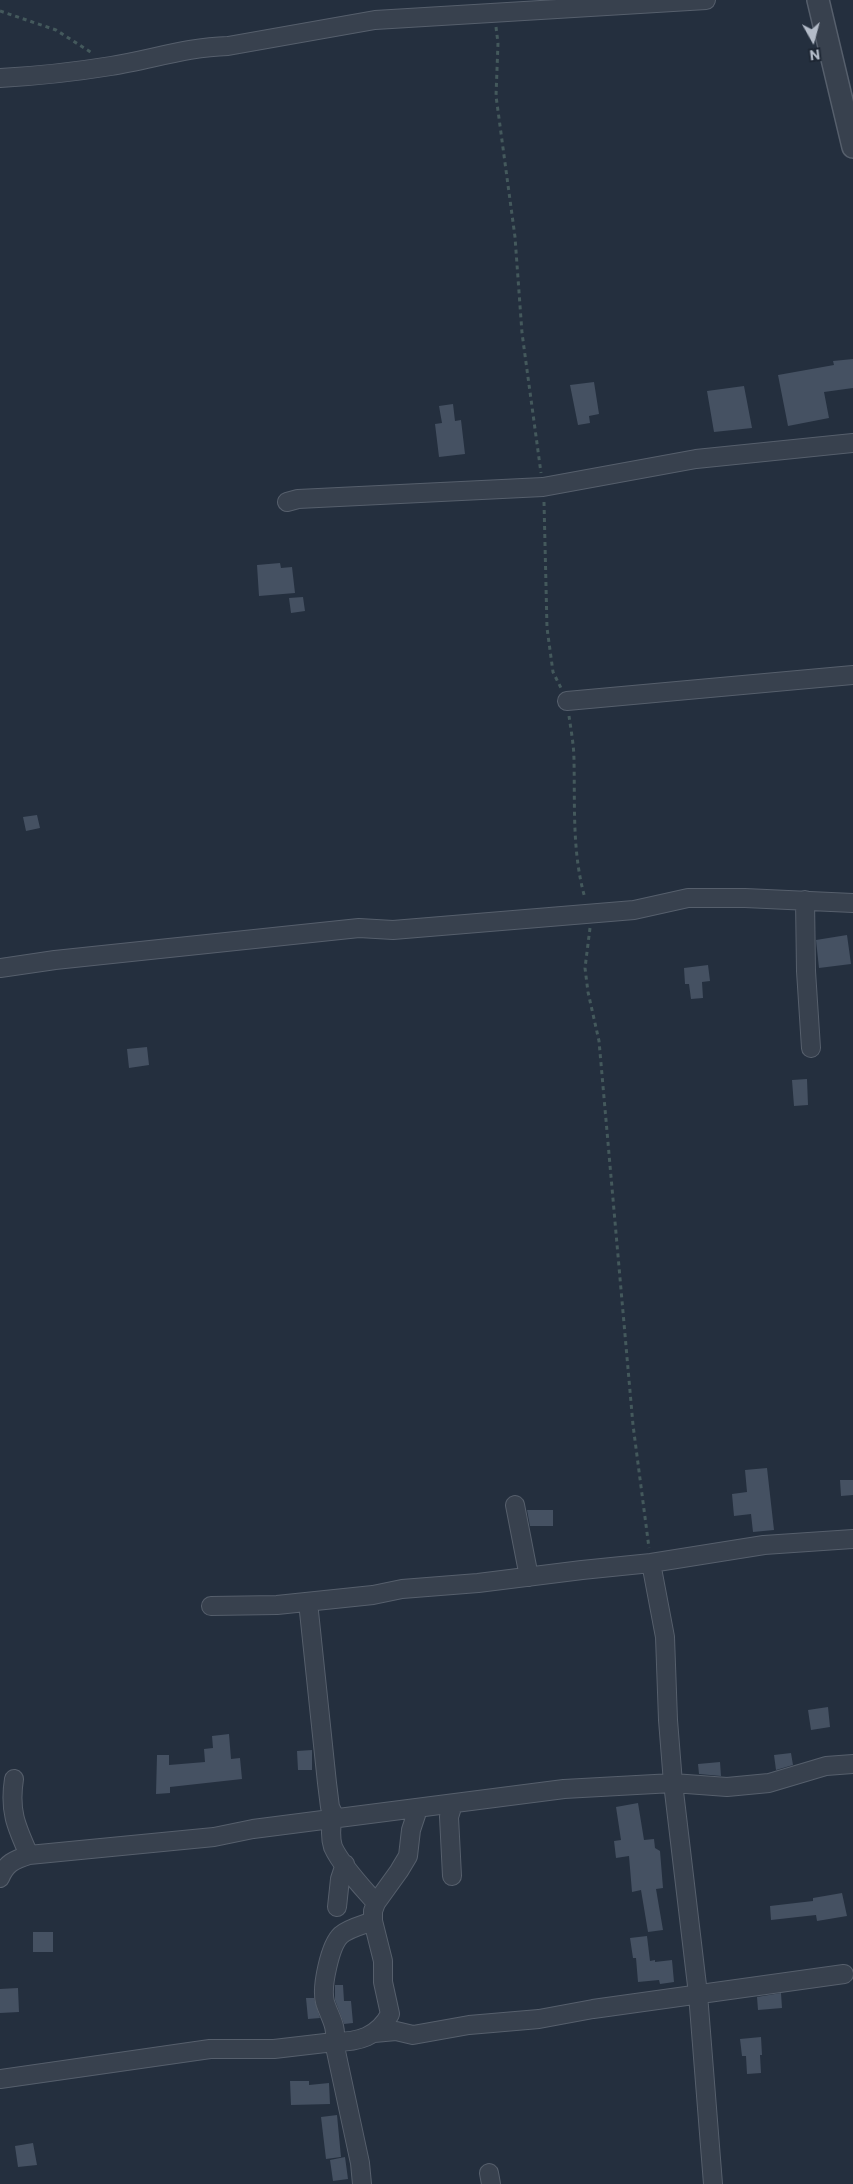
<!DOCTYPE html>
<style>
body{margin:0}
#map{position:relative;width:853px;height:2184px;overflow:hidden;background:#242f3e;font-family:Commissioner,sans-serif}
canvas{display:block}
.north{position:absolute;left:788px;top:15px;width:50px;height:50px;-webkit-text-stroke:4px #1d2633;paint-order:stroke;rotate:173deg;font-size:14px;font-weight:700;line-height:20px;text-align:center;color:#b4bcc9}
.north::after{content:'';display:block;margin:auto;width:18px;height:22px;background:#b4bcc9;clip-path:polygon(50% 0,100% 100%,50% 72%,0 100%)}
</style>
<div id="map">
<canvas width="853" height="2184"></canvas>
<div class="north">N</div>
</div>
<script>
const g = document.querySelector('canvas').getContext('2d');
g.lineJoin = 'round';
function fill(path, color) {
  g.fillStyle = color;
  g.fill(path, 'evenodd');
}
function strokePath(path, color, width, dash) {
  g.strokeStyle = color;
  g.lineWidth = width;
  g.lineCap = dash ? 'butt' : 'round';
  g.setLineDash(dash || []);
  g.stroke(path);
}
fill(new Path2D(`
 M853,359V388L824,392L829,418L788,426L778,375L834,365L833,361Z
 M594,382L599,414L589,416L590,423L578,425L570,385Z
 M744,386L752,428L714,432L707,391Z
 M453,404L455,421L461,420L465,454L439,457L435,424L442,423L439,406Z
 M280,563L281,568L292,567L295,593L259,596L257,565Z
 M303,597L305,611L291,613L289,598Z
 M37,815L40,828L26,831L23,817Z
 M847,935L851,964L819,968L816,940Z
 M708,965L710,981L702,982L703,998L691,999L689,984H685L684,968Z
 M147,1047L149,1065L129,1068L127,1049Z
 M807,1079L808,1105L794,1106L792,1080Z
 M767,1468L774,1530L753,1532L751,1514L734,1516L732,1494L747,1492L745,1470Z
 M840,1480H853V1495L841,1496Z
 M527,1510H553V1526H530Z
 M828,1707L830,1727L811,1730L808,1710Z
 M229,1734L231,1759L240,1758L242,1779L170,1787V1793L156,1794L157,1755H169V1765L205,1762L204,1749L213,1748L212,1736Z
 M312,1750V1770H298L297,1751Z
 M791,1753L793,1765L776,1770L774,1755Z
 M720,1762L721,1776L699,1774L698,1764Z
 M638,1803L644,1840L654,1839L655,1848L660,1851L663,1888L656,1889L663,1930L648,1932L641,1890L632,1892L629,1856L616,1858L614,1841L621,1840L616,1807Z
 M842,1893L847,1916L817,1921L816,1915L771,1920L770,1906L813,1901V1898Z
 M33,1932H53V1952H33Z
 M647,1936L650,1961L655,1960V1962L672,1960L674,1982L660,1984L659,1980L638,1982L636,1958H633L630,1938Z
 M335,1985H343L344,2001H351L353,2023L344,2024L335,2000Z
 M18,1988L19,2012L0,2013V1989Z
 M781,1993L782,2008L758,2010L757,1997Z
 M306,1998H314L320,2018L308,2019Z
 M761,2037L762,2055H760L761,2073L747,2074L746,2056H742L740,2039Z
 M290,2081H309V2085L329,2083L330,2104L291,2105Z
 M337,2115L341,2157L326,2159L321,2117Z
 M33,2143L37,2165L18,2167L15,2146Z
 M345,2157L348,2179L333,2181L330,2160Z`), '#455162');
const minor = new Path2D(`
 M0,78C37,76 74,72 111,66C150,60 187,47 228,46L375,20L706,0
 M287,502L298,499L543,487L696,459L853,443
 M567,701L853,675
 M805,900L806,971L811,1048
 M0,968L55,960L359,928L393,930L634,910L688,898H745L853,903
 M515,1505L529,1577
 M651,1563L665,1637L668,1720L673,1783L698,1994L713,2184
 M308,1602L327,1783L330,1807L336,1819
 M211,1606L277,1605L373,1595L402,1589L478,1583L582,1570L651,1563L764,1545L853,1539
 M14,1779C9,1811 16,1826 29,1855
 M332,1820C331,1829 330,1838 333,1847C341,1865 363,1888 376,1903
 M452,1876L449,1817L453,1804
 M0,1878C6,1863 14,1860 29,1855L214,1837L253,1829L564,1789L673,1783L727,1787L769,1783L826,1766L853,1764
 M337,1907L340,1879L345,1864
 M373,1921C363,1925 349,1928 341,1935C330,1945 321,1987 325,2002C329,2016 338,2026 334,2042C358,2042 378,2037 390,2014L383,1982V1961L373,1921V1911L376,1903L399,1871L408,1856L411,1830L418,1809
 M374,2033L396,2031L413,2035L469,2025L539,2019L593,2009L844,1974
 M0,2079L210,2049H274L334,2042L360,2163L362,2184
 M489,2173L491,2184`);
const tertiary = new Path2D(`
 M818,0L853,147`);
strokePath(minor, '#565f6c', 20);
strokePath(tertiary, '#565f6c', 24);
strokePath(new Path2D(`
 M0,11L56,30L92,53
 M496,27L498,43L496,96L515,237L522,333L541,473
 M544,502L547,628L553,672L561,688
 M569,716C571,730 574,746 574,761C575,807 572,853 585,898
 M590,928L585,968L588,992L599,1041L633,1425L649,1548`), '#44595c', 3, [4, 4]);
strokePath(minor, '#38414e', 18);
strokePath(tertiary, '#38414e', 21);
</script>
